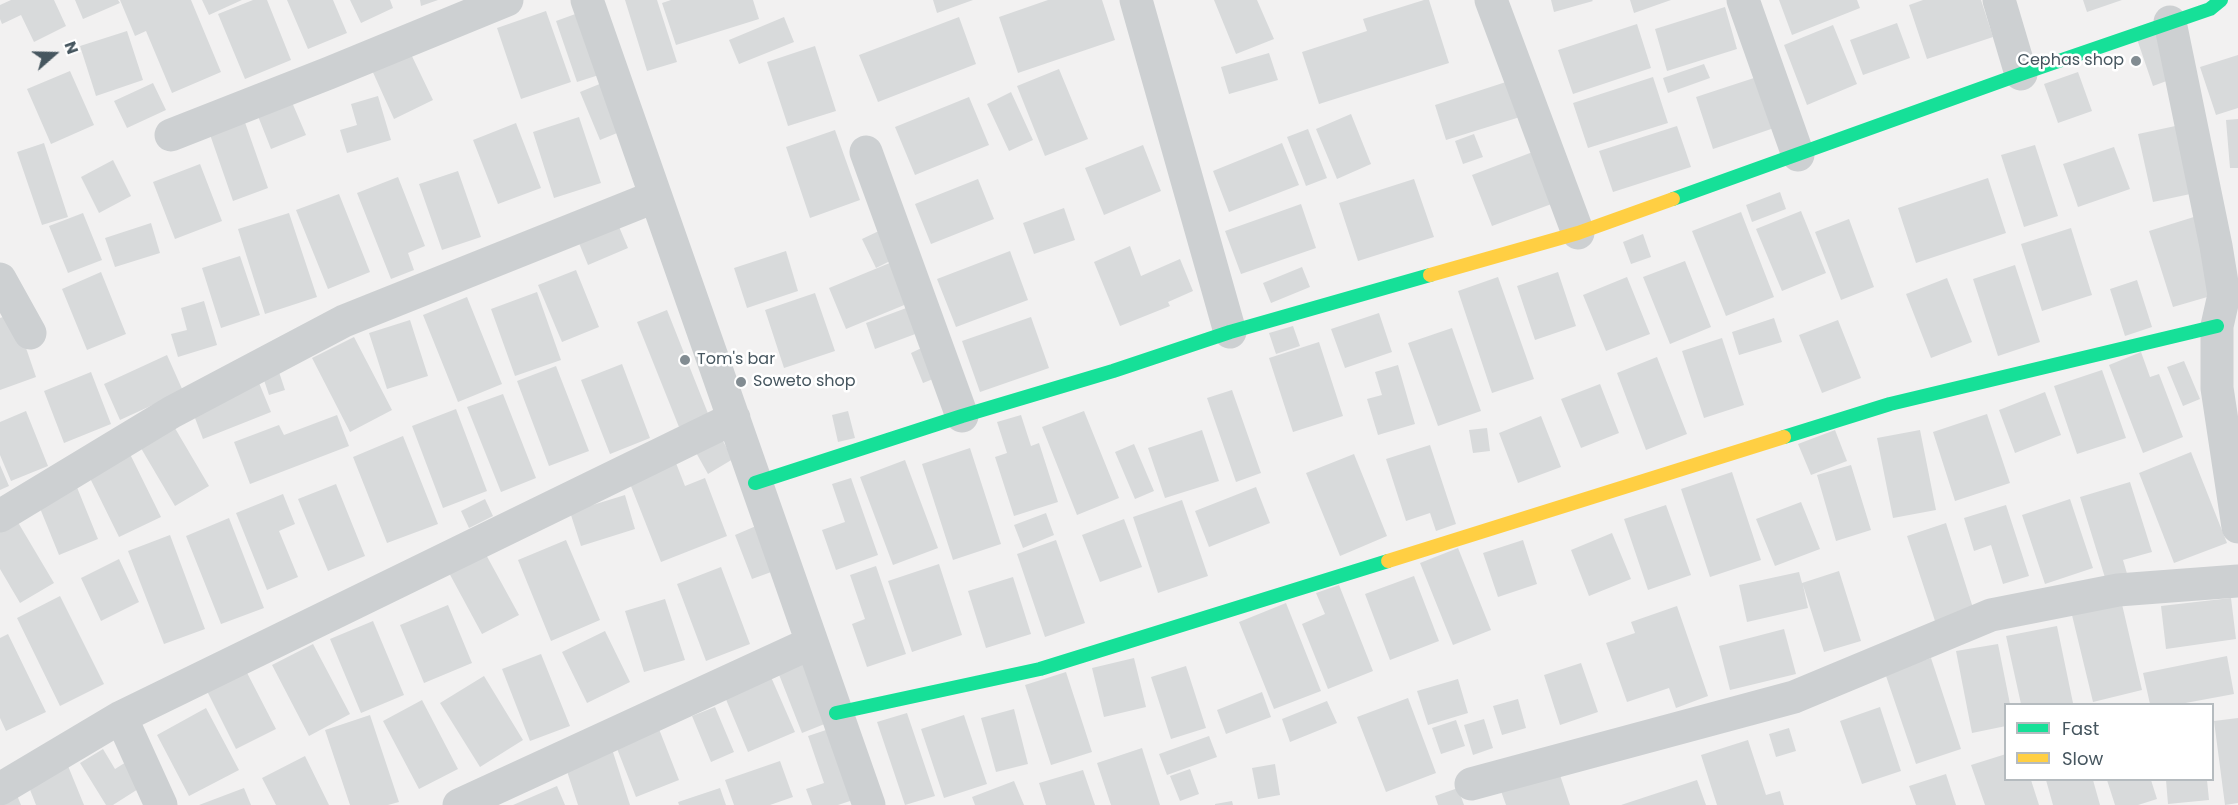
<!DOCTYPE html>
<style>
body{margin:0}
#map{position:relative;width:2238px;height:805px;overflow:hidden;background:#f2f1f1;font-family:Poppins,sans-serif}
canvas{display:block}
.legend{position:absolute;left:2004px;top:703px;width:210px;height:78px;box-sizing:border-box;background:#fff;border:2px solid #b5bbbf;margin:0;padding:8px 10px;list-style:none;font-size:18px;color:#46565f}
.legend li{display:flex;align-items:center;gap:12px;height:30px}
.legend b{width:30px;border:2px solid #b5bbbf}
.north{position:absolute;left:24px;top:24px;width:60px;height:60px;-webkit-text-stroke:4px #fff;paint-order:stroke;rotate:70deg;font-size:16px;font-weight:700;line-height:24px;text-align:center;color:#46565f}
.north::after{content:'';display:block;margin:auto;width:21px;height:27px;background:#46565f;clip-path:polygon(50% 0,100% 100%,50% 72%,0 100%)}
</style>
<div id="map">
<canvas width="2238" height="805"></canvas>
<ul class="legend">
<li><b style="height:8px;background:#16e098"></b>Fast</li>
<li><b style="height:8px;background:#ffcf43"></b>Slow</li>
</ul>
<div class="north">N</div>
</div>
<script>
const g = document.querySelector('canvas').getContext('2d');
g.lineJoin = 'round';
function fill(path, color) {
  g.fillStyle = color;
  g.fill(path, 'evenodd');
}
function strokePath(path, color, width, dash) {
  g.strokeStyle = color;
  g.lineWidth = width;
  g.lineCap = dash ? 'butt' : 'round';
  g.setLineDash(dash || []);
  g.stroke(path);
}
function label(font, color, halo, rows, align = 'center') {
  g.font = font + ' Poppins,sans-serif';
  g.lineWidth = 5;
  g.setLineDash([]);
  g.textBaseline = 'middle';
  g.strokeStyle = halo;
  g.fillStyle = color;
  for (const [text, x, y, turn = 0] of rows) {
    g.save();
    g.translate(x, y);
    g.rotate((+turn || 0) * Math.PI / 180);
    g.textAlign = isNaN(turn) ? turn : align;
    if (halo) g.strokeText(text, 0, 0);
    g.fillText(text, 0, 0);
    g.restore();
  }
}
fill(new Path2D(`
 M11,0H54L66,26L34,42L21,15L2,24L0,19V5Z
 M75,0H118L120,3L83,19Z
 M120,0H191L221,72L172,93L146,31L135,36Z
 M202,0H242L209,15Z
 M253,0H267L291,60L245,79L218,14Z
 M287,0H333L347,33L308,49Z
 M350,0H390L393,8L361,23Z
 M420,0H438L421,6Z
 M625,0H657L677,62L647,71Z
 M671,0H753L759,19L676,45L662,3Z
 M933,0H973L937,13Z
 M1048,0H1102L1115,40L1018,73L999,17Z
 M1214,0H1257L1274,39L1236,54Z
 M1424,0H1429L1449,63L1319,104L1302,52L1367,31L1363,19Z
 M1551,0H1592L1593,1L1554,12Z
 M1630,0H1671L1634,13Z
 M1779,0H1857L1860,8L1792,35Z
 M1923,0H1981L1993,37L1927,59L1909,5Z
 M2083,0H2122L2087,12Z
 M1725,7L1737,49L1667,71L1655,29Z
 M546,11L571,82L521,99L497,28Z
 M581,12L602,74L577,82L556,21Z
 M784,17L794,42L739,64L729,40Z
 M959,17L976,64L878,102L859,55Z
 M1897,23L1910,58L1863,75L1850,40Z
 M1637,24L1651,68L1573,94L1558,50Z
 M1833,25L1857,84L1807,105L1784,45Z
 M127,31L143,80L96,96L80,46Z
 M2156,32L2172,79L2153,86L2137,39Z
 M815,46L836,111L788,126L767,62Z
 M409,50L433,100L394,119L371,68Z
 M1269,53L1278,80L1229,94L1221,67Z
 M2238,55V108L2216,115L2200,67Z
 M1704,64L1710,78L1668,93L1663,78Z
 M1059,69L1088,139L1045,156L1017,86Z
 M70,71L94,125L51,144L27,89Z
 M2078,72L2092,111L2058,123L2044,84Z
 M1653,77L1668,123L1588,148L1573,103Z
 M1757,77L1774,128L1713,149L1696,97Z
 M1509,81L1520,117L1446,140L1435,105Z
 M153,83L166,110L127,128L114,101Z
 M602,83L622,131L600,140L580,92Z
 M1011,92L1033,140L1009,151L987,104Z
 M288,93L306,135L271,149L254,106Z
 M378,96L391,140L347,153L340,130L357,125L351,104Z
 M969,97L989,145L915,175L895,127Z
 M241,111L268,188L233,201L206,123Z
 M1351,114L1371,164L1337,179L1316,129Z
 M579,117L601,183L554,198L533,132Z
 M2238,119V168H2230L2226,120Z
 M516,123L541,188L498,204L473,140Z
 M2180,125L2195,193L2153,202L2138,134Z
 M1677,126L1691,167L1613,192L1599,151Z
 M1308,129L1327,178L1306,186L1287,137Z
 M835,130L860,200L810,218L786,147Z
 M1474,134L1483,157L1463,164L1455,141Z
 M44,143L68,217L42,225L17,152Z
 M1282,143L1299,185L1229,212L1213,171Z
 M1143,145L1161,191L1104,215L1085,168Z
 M2035,145L2058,216L2024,227L2001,155Z
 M2114,147L2130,189L2078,207L2063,164Z
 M1538,150L1557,202L1492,226L1472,175Z
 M113,160L131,196L99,213L81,177Z
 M200,164L222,221L175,239L153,182Z
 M458,171L481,237L442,250L419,184Z
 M398,177L425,246L408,253L414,270L391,279L357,193Z
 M1988,178L2006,233L1916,263L1898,208Z
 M978,179L994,219L931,244L915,204Z
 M1414,179L1434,237L1358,261L1339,203Z
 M1780,192L1786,209L1752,222L1746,205Z
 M339,194L370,272L328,289L296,210Z
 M1301,204L1316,248L1241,274L1225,231Z
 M1064,208L1075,240L1034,254L1023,223Z
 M1801,211L1826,273L1782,291L1756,229Z
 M1741,212L1774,297L1726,316L1692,231Z
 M83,213L102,260L68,273L49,226Z
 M289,213L317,297L265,314L238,229Z
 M614,215L628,248L588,265L574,231Z
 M2197,216L2221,293L2173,307L2149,231Z
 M1849,219L1874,287L1841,300L1815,232Z
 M151,223L160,253L115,267L105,238Z
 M2071,228L2092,295L2042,311L2021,244Z
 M881,230L896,258L876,268L862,239Z
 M1643,234L1651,257L1631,264L1623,242Z
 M1130,246L1141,276L1180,259L1193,291L1168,302L1170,306L1120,326L1094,262Z
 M786,251L798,291L747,308L734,268Z
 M1010,251L1028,300L956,327L937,279Z
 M240,256L260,315L221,328L202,268Z
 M897,260L914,301L846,329L829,288Z
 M1685,261L1711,327L1670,344L1643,277Z
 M2015,265L2040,342L1998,356L1973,279Z
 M1302,267L1310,287L1271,303L1263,283Z
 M576,270L599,327L562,342L538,285Z
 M101,272L126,334L87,350L62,289Z
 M1558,272L1576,326L1535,340L1517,286Z
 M1498,277L1534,379L1492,393L1458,291Z
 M1627,277L1650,334L1606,351L1583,295Z
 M1947,278L1972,342L1931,358L1906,294Z
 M2137,280L2152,327L2125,336L2110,289Z
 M537,292L561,360L515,376L491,309Z
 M815,293L835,351L784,368L765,310Z
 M467,297L502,384L458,402L423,315Z
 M204,301L217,345L178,357L171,334L187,330L181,308Z
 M909,307L918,333L875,349L866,323Z
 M667,310L709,416L679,427L637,322Z
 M14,313L36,377L0,390V318Z
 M1379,313L1392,352L1345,368L1331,329Z
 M1031,317L1049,368L980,392L962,341Z
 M1774,318L1782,342L1739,355L1732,332Z
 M410,320L428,376L387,389L369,333Z
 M1838,320L1861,378L1822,393L1799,335Z
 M1293,326L1300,346L1276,354L1269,333Z
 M1452,328L1481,411L1438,426L1408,343Z
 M354,337L392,410L350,432L312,358Z
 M1722,338L1744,405L1704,418L1682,351Z
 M1319,342L1343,416L1293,432L1269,358Z
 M930,344L943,375L923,383L911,353Z
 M2141,352L2150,377L2159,374L2183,437L2143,453L2109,365Z
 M167,355L183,391L120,420L104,384Z
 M1657,357L1687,434L1646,450L1617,373Z
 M275,360L285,390L269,395L259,365Z
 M2184,361L2200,399L2183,406L2167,367Z
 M622,364L650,438L610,454L581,380Z
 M1398,365L1415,424L1378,435L1367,399L1382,395L1375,372Z
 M556,366L589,451L549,466L517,381Z
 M2102,370L2126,438L2077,454L2054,386Z
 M91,372L111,424L64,443L44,391Z
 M257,378L271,412L203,439L190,405Z
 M1600,384L1619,433L1581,448L1561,399Z
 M1232,390L1261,473L1236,482L1207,398Z
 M2045,392L2061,435L2015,453L1999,410Z
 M503,394L536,478L501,492L467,407Z
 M456,409L487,491L443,508L412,426Z
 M26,411L48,466L11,481L0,455V422Z
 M848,411L855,438L838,442L832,415Z
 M1084,411L1119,498L1077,515L1042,427Z
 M1987,414L2010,483L1955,501L1933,432Z
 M337,415L349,446L250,484L234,442L279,425L284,435Z
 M1021,415L1031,446L1039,443L1058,502L1014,516L995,457L1007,453L997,422Z
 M1541,416L1561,467L1518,483L1499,433Z
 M169,418L209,486L175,506L135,438Z
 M1487,428L1490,451L1473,453L1469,430Z
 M1202,430L1219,481L1165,498L1148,448Z
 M1835,430L1847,461L1811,475L1798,444Z
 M1920,430L1936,510L1893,518L1877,438Z
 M719,434L733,459L708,474L694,449Z
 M403,436L438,524L387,543L353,457Z
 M1134,444L1154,491L1135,499L1115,452Z
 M1430,445L1456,524L1436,531L1430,513L1406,521L1386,459Z
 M127,448L161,517L119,537L85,468Z
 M970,448L1001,544L953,560L922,464Z
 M2191,452L2227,543L2174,563L2139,473Z
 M1354,454L1387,536L1340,556L1306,473Z
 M674,458L685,486L705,478L727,536L661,562L627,476Z
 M905,460L938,548L893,565L860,477Z
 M0,465L9,486L0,490Z
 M1851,465L1871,530L1836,541L1817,475Z
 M1732,472L1761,560L1710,577L1681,489Z
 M851,478L878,555L836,570L822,530L845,522L832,484Z
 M74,480L98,539L59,555L35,496Z
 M2130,482L2152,552L2123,560L2128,577L2107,584L2080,497Z
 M336,484L365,556L328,571L298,499Z
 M1256,487L1270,523L1209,547L1195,511Z
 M283,494L295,524L279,531L298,577L267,590L236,513Z
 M625,495L635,529L581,546L570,512Z
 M485,499L493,516L469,528L461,511Z
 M2070,499L2093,568L2045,584L2022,515Z
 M1182,500L1208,576L1158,593L1133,517Z
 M1801,502L1820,549L1775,566L1756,519Z
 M1666,505L1691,575L1648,590L1624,519Z
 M2006,505L2029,576L2003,584L1991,545L1974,551L1964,518Z
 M1046,513L1054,535L1023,548L1014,525Z
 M229,518L264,608L221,624L186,536Z
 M16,519L54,583L20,603L0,569V529Z
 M1124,519L1142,567L1100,582L1082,535Z
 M1946,523L1973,608L1935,621L1907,536Z
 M756,526L774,571L752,579L735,535Z
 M1612,533L1631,579L1589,596L1571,550Z
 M170,535L205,629L164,644L128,551Z
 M566,540L600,620L551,641L518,560Z
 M1056,540L1085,623L1045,637L1017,554Z
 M1523,540L1537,584L1498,597L1483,553Z
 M1458,548L1491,630L1453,645L1420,563Z
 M484,551L519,615L482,634L448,571Z
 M119,559L139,602L101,621L81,578Z
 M939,564L962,635L912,652L888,581Z
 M876,566L906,654L867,667L852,624L865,619L850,575Z
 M721,567L750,644L706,661L677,584Z
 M1839,571L1861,641L1824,652L1803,585L1808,608L1747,622L1739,585L1799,572L1802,583Z
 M1414,576L1439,641L1390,660L1365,594Z
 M1013,577L1031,634L986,648L968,591Z
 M1339,585L1373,671L1328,689L1302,624L1325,614L1316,593Z
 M60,596L104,684L60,706L17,618Z
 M2231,598L2236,639L2166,649L2161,606Z
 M665,599L685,660L644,672L625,611Z
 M2121,600L2142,690L2093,702L2071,611Z
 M1286,603L1321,691L1274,709L1239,622Z
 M448,605L472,663L424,683L400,625Z
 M1677,606L1708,696L1676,708L1669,688L1627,702L1606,643L1635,633L1631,622Z
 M373,621L404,695L361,713L330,639Z
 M2057,626L2073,703L2021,704L2006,636Z
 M1784,629L1796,674L1730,690L1719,646Z
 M605,631L630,682L587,703L562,652Z
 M8,634L46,712L6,731L0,718V638Z
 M313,644L350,714L309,736L272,665Z
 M1998,644L2010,704H2006V726L1972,733L1956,651Z
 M541,654L570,726L530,741L502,669Z
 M2227,656L2234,694L2180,704H2150L2143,673Z
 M801,657L827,723L802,733L776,667Z
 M1134,658L1146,707L1104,717L1092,668Z
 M1931,658L1961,749L1916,764L1885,673Z
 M242,663L276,729L236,749L203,683Z
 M1581,663L1598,712L1560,725L1544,675Z
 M1186,666L1206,728L1171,739L1151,677Z
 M1066,672L1092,752L1051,765L1025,685Z
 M484,676L523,740L480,767L440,703Z
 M771,677L795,732L748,752L725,697Z
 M1458,679L1468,713L1428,725L1417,691Z
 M1262,692L1271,717L1226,734L1217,710Z
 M1408,698L1436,773L1386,792L1357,717Z
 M1518,699L1526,728L1502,735L1493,706Z
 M422,700L458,769L419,789L383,721Z
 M1327,701L1337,723L1290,742L1282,719Z
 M715,707L734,752L711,762L692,716Z
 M1880,707L1901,771L1862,784L1840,721Z
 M206,708L239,770L189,796L157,735Z
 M1014,709L1028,764L996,772L981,718Z
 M907,713L935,796L905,805L877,722Z
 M370,715L399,802L388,805H350L325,730Z
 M964,715L987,784L944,798L921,729Z
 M2238,718V803L2225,805L2214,721Z
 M1484,719L1493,748L1473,755L1464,725Z
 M1456,720L1465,746L1441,754L1432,728Z
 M657,724L679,780L636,797L614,741Z
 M1789,728L1796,751L1776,757L1769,734Z
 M829,729L853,800L838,805H812L806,789L824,783L808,736Z
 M1209,736L1217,757L1167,775L1159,754Z
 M1748,740L1766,795L1780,791L1784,805H1717L1701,755Z
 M1142,748L1160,805H1111L1097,763Z
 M103,749L115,769L131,759L146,784L113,805H106L80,763Z
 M612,749L630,805H578L565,765Z
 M2006,754V780H2031L2039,805H1985L1971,765Z
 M305,756L329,805H276L262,778Z
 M66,761L84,805H36L25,777Z
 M780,761L793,797L770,805H734L725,780Z
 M1275,764L1280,795L1258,799L1252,768Z
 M1190,769L1199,794L1180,801L1170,776Z
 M1083,770L1095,805H1046L1039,783Z
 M1559,772L1570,805H1506L1501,791Z
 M1946,774L1956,805H1916L1909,786Z
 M1697,780L1706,805H1621Z
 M2046,780H2093L2100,805H2053Z
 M2107,780H2151L2157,799L2138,805H2115Z
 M2166,780H2207L2209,800L2168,804Z
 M1014,781L1024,805H975L972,797Z
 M557,786L565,805H513Z
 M14,788L21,805H0Z
 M244,788L251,805H199Z
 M720,788L726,805H679L678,802Z
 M1458,788L1464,805H1438L1435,796Z
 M1232,801L1233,805H1215V804Z`), '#d8dadb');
strokePath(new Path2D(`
 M587,0L869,805
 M1136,0L1230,332
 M1491,0L1578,233
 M1743,0L1798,155
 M1999,0L2021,74
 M2170,22L2216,246L2224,295L2217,326V388L2238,527
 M171,135L329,73L507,0
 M866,152L962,416
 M0,279L30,333
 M0,516L172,412L344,321L654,197
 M121,717L161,805
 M1471,784L1794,697L1991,615L2118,590L2238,581
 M0,789L121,717L734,418
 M459,805L811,643`), '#cdd0d2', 33);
strokePath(new Path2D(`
 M1673,199L2021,74L2210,9L2221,0
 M1784,437L1890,404L2217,326
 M755,483L962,416L1113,371L1230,332L1430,275
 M836,713L1040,669L1388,561`), '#16e098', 14);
strokePath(new Path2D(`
 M1430,275L1578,233L1673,199
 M1388,561L1784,437`), '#ffcf43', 14);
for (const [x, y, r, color] of [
 [2136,61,6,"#828c92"],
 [685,360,6,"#828c92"],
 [741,382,6,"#828c92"]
]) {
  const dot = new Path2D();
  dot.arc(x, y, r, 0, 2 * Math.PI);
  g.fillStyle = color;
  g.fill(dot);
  strokePath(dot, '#fff', 2);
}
label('16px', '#46565f', '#fff', [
 ["Cephas shop",2124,61,"right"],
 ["Tom's bar",697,360],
 ["Soweto shop",753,382]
], 'left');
</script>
